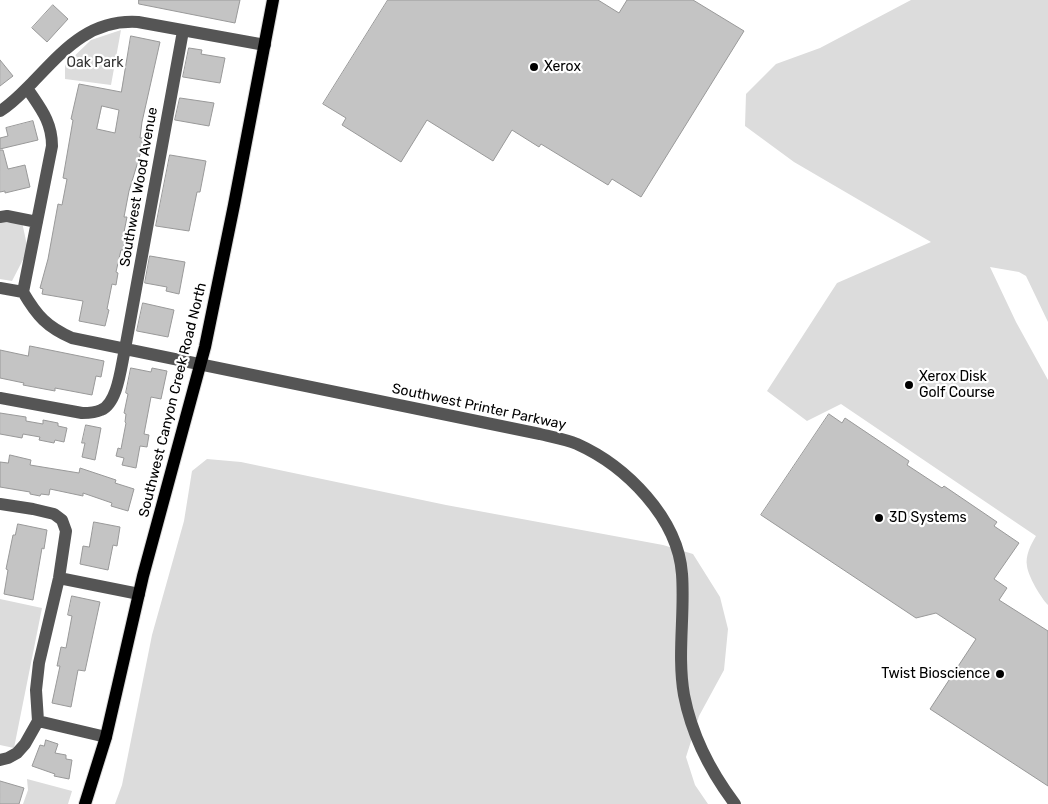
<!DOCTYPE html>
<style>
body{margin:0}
canvas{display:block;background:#fff}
</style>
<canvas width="1048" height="804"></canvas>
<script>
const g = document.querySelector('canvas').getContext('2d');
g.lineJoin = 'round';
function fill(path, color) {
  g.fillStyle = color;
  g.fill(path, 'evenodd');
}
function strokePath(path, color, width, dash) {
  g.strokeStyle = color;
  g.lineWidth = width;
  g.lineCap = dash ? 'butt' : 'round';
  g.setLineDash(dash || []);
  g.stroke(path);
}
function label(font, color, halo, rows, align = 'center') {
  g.font = font + ' Rubik,sans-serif';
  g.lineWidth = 4.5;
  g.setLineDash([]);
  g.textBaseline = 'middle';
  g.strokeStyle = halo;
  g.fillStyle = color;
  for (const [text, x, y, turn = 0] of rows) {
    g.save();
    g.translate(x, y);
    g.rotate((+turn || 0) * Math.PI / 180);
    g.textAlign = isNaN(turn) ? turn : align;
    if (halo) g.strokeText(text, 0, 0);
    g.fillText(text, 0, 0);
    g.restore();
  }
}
fill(new Path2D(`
 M911,0H1048V322L1026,276L1019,272L990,267L1016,322L1048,380V605C1041,598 1028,576 1027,566C1025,556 1031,544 1036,536L841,404L807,421L767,391L837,283L931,242L794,162L745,126L746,94L776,64L820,48Z
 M121,30L111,85L65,79V65L91,40Z
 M22,222L28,250L12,281L0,279V223Z
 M207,459L241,462L446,505L663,545L693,554L720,597L728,629L724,670L699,716L686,757L695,785L708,804H115L122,785L152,635L184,521L192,471Z
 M0,599L42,608L14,748L0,745Z
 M27,779L72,791L68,804H23L28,790Z`), '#dcdcdc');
const building = new Path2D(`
 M139,0H240L235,23L139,4Z
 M388,0H598L619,13L627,0H693L744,31L641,197L612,179L608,185L541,144L539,147L512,130L493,161L427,120L401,162L342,125L346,118L323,104Z
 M53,5L68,19L47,42L32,28Z
 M131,36L160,42L142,122L140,138H143L140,155L129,191L124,217H127L124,232L127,233L123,250H121L116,272L118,273L116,285L112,284L107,309L109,310L105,326L79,321L83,301L42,294L43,289L40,288L48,259L58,204L62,205L67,179L63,178L73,120L71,119L79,84L121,92ZM102,106L119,110L115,133L97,129Z
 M189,48L202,50L201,54L225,58L220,83L183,77Z
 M0,60L13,76L0,86Z
 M180,98L214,103L209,126L175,120Z
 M33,121L38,140L0,149V138L8,136L6,128Z
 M0,150H3L8,169L25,165L30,187L5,193V191L0,192Z
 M170,155L206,161L200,192H197L189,231L156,226Z
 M150,256L185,262L179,294L166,291L167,287L145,283Z
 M143,303L174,310L168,337L137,331Z
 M30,346L104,361L101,377L96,376L92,395L55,388V391L23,385L24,383L0,378V350L28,356Z
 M131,368L151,372L152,368L167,371L161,399L151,397L144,434L149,435L147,447L140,446L136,468L122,465L124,458L116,456L118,448L121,449L126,423L125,422L126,414L124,413L128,394L126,393Z
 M0,413L26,417V421L43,424V420L58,423V426L67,428L64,442L55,440L54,443L39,440L40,437L23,434L22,438L0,434Z
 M829,414L842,423L845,418L909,461L907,465L942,488L944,486L997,522L994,526L1019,543L994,579L1007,588L999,600L1048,631V786L930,709L976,639L936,613L916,618L761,515Z
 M86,425L101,428L95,460L82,457L85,443H82Z
 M10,455L31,460L30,465L79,473L80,468L116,480L115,483L134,489L128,511L111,506L112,503L83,493V496L50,489L49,495L41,494L40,496L30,494V492L0,487V462L8,463Z
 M94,522L120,527L117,546L113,545L108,570L80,564L83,546L89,547Z
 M18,524L47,530L44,549L42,548L33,600L4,594L8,570L6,569L13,535H15Z
 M72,596L100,602L85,671L78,670L71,707L52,703L60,666H57L61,647L66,648L72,616L68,615Z
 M46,740L58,744L55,753L66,755V759L72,760L69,779L54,776L55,774L32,766L40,745L44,746Z
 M0,781L24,788L19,804H0Z`);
fill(building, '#c4c4c4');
strokePath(building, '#999', 1);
const major = new Path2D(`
 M85,804L106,737L143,576L205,347L234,205L273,0`);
strokePath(major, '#dbdbdb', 14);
strokePath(new Path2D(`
 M0,111C12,104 22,93 32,83C63,51 89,19 138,22L265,45
 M0,217L7,216L37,222
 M0,288L23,292
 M23,292C37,316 47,327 72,338L540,434C552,437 565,439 577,444C626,466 678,518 682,574C685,614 677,655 684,695C692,736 710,771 735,804
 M23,292L52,146C52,121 40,108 27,88
 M0,398L82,413C88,413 95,413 101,410C118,403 121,366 125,349L183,31
 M0,504L33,509L54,514L62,520L66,531L59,578L39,663L36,690L38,721L25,744L17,753L8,758L0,760
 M59,578L139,594
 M38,721L106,737`), '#555', 12);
strokePath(major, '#000', 12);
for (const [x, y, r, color] of [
 [534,67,5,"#000"],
 [909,385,5,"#000"],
 [879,518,5,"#000"],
 [1000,674,5,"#000"]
]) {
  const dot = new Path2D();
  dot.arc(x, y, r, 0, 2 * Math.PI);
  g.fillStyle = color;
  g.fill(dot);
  strokePath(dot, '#fff', 2);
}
label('14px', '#333', '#fff', [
 ["Oak Park",95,63]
]);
label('14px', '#000', '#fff', [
 ["Xerox",544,67],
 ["Xerox Disk",919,377],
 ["Golf Course",919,393],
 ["3D Systems",889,518],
 ["Twist Bioscience",990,674,"right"]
], 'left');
label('14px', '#000', '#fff', [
 ["Southwest Wood Avenue",139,187,-80],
 ["Southwest Canyon Creek Road North",173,400,-76],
 ["Southwest Printer Parkway",479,407,12]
]);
</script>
